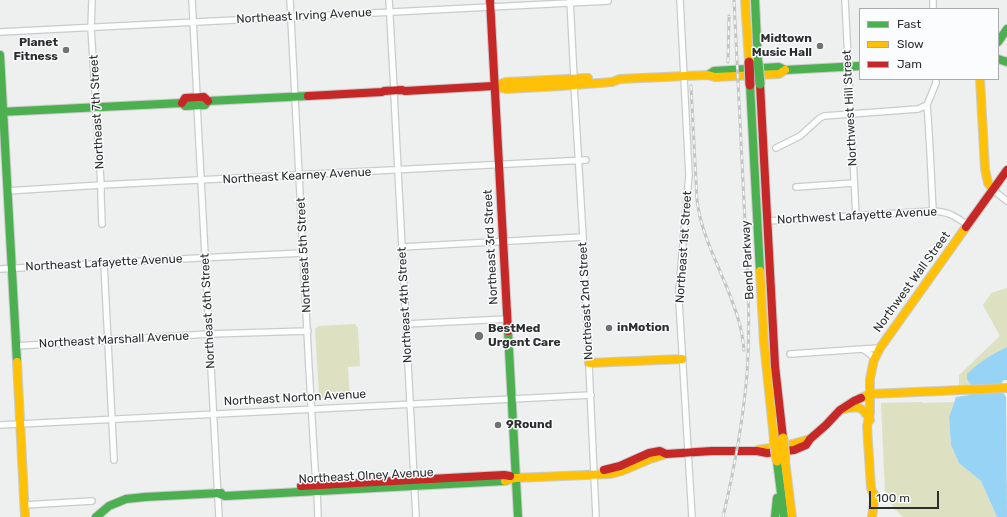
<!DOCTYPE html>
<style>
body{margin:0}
#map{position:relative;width:1007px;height:517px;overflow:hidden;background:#eeefef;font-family:Rubik,sans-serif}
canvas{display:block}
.legend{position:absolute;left:859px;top:8px;width:140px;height:72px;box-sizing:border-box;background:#fafcfe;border:1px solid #a8aaab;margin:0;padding:5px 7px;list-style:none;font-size:12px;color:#2d2e2e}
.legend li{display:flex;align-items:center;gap:8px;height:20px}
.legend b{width:20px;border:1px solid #a8aaab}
.scale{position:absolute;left:869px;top:491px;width:70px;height:18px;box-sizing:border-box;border:2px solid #2d2e2e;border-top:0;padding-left:5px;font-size:12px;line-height:14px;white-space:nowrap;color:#2d2e2e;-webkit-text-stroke:3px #fafcfe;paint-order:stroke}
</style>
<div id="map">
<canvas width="1007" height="517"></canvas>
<ul class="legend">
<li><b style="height:5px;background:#4caf50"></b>Fast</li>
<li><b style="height:5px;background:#ffc107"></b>Slow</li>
<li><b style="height:5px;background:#c62828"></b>Jam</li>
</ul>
<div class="scale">100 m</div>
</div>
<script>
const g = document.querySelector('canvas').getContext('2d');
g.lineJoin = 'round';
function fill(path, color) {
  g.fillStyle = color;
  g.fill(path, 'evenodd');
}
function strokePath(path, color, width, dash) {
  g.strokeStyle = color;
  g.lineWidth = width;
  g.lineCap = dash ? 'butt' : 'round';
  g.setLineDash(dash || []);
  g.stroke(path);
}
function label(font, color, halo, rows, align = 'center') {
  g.font = font + ' Rubik,sans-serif';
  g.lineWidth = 3;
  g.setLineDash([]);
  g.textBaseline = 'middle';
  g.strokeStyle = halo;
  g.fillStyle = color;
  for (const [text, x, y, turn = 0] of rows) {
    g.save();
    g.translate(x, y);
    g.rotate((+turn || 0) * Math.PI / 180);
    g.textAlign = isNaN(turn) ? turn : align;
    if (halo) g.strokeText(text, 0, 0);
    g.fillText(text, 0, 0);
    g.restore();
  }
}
fill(new Path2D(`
 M1007,288V347C992,354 979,362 968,374L967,379L971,385L959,386V375L1000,336L983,305L991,293Z
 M355,324L358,328L360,366L348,367L350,398L323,399L319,396L315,329L319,326Z
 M922,402L923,403L954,402L949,417L951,445L959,463L981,481L997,517H903C894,509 889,503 885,492L881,403Z`), '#dde1c1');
fill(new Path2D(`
 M1007,347V380H1004L1002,382L1004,394L1006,397L1007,517H997L981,481L959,463L951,445L949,417L956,397L969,395L971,385L967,379V374C979,362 992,354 1007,347Z`), '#96d3f4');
const street = new Path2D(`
 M92,0L91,28L101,185V196L102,224
 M192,0L197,97
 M290,0L309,369L316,485
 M389,0L394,90
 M570,0L574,78
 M680,0L689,175L679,289V301L692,517
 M845,0L856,216
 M933,0V9
 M0,32L608,1
 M574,85L583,237L596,517
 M394,94L416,517
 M197,105L219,517
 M776,148L800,136L820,118L824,116L918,109L927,105
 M796,187L854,183
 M993,190L1007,201
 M7,191L101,185L586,160
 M933,211L930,151L928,117L927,105L936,83V79
 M767,221L933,211C950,212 954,216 968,225
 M402,247L583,237
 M104,264L114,460
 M0,269L199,258L303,253
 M406,324L507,319
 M16,346L209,334L308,331
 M863,349L871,355L874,359
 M790,354L863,349L880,348
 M0,425L591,395
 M317,491L318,517
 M24,505L92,501`);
const fast = new Path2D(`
 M755,0L758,62
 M998,42L1007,29
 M0,55L17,362
 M998,59L1007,62
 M708,75L714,71L779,67L785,70L860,66
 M750,85L760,271
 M0,112L182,103L185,106L205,105L208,101L308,96
 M508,331L518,517
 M777,461L784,517
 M217,493L225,496L505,481
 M96,517L109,506L126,499L145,497L221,493
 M775,517L777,498`);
const slow = new Path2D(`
 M745,0L749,62
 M980,79L985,169L988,183L993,190
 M494,86L506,89L561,86L612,82L620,79L708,75L715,77L779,74L785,70
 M495,86L506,82L588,78
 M760,271L764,343L774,439
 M17,362L25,517
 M589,363L682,359
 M861,398L871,394L1007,388
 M844,409C859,406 862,406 870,420
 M758,450L789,445L810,439
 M785,460L792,517
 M505,481L515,478L610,474L622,471L650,459L666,454
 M875,499L871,488L867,426L870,413V379L872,369L874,360L880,348L966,227
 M872,517L875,495`);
const jam = new Path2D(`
 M490,0L508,331
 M760,84L775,366L783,438
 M308,96L382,92L384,91L402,90L405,91L494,86
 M182,103L185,98L204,97L208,101
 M966,227L1007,170
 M604,470L620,466L649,453L660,451L666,454L712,451H757L767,453L794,450L806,445L810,439L826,425L840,410L854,401L861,398
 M301,486L504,475L510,476`);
strokePath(street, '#cacbcb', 8);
strokePath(fast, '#cacbcb', 10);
strokePath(slow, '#cacbcb', 10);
strokePath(jam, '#cacbcb', 10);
strokePath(street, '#fcfdfd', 5.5);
strokePath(fast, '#4caf50', 8);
strokePath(slow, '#ffc107', 8);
strokePath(jam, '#c62828', 8);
const rail = new Path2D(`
 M728,62L729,16
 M691,86L697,200C702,243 728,280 739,322C742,331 743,341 744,350
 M723,517C734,470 743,422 747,374C751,317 747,259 744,202C741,135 737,67 734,0`);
strokePath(rail, '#c4c4c4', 3);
strokePath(rail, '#fafcfe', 1.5, [4.5]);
const fastBridge = new Path2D(`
 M758,62L760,84`);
const slowBridge = new Path2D(`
 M783,438L785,460
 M774,439L777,461`);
const jamBridge = new Path2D(`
 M749,62L750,85`);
strokePath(fastBridge, '#cbcccc', 11, []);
strokePath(slowBridge, '#cbcccc', 11, []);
strokePath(jamBridge, '#cbcccc', 11, []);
strokePath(fastBridge, '#4caf50', 9);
strokePath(slowBridge, '#ffc107', 9);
strokePath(jamBridge, '#c62828', 9);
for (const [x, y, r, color] of [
 [820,46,4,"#717272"],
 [66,50,4,"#717272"],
 [609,328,4,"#717272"],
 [479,336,5,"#717272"],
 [498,425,4,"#717272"]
]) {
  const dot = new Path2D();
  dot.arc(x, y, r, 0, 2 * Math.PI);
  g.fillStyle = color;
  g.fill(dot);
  strokePath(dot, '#fafcfe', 1.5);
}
label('12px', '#2d2e2e', '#fafcfe', [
 ["Northeast Irving Avenue",304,16,-3],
 ["Northwest Hill Street",850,108,-93],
 ["Northeast 7th Street",97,112,-93],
 ["Northeast Kearney Avenue",297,176,-3],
 ["Northwest Lafayette Avenue",857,216,-3],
 ["Northeast 3rd Street",491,247,-93],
 ["Northeast 1st Street",684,247,-86],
 ["Northeast 5th Street",304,255,-93],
 ["Bend Parkway",748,260,-93],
 ["Northeast Lafayette Avenue",104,263,-3],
 ["Northwest Wall Street",912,282,-54],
 ["Northeast 2nd Street",586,301,-93],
 ["Northeast 4th Street",405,305,-93],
 ["Northeast 6th Street",208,311,-93],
 ["Northeast Marshall Avenue",114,340,-3],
 ["Northeast Norton Avenue",295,398,-3],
 ["Northeast Olney Avenue",366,476,-3]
]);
label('bold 12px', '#2d2e2e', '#fafcfe', [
 ["Midtown",812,39,"right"],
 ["Music Hall",812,53,"right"],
 ["Planet",58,43,"right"],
 ["Fitness",58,57,"right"],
 ["inMotion",617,328],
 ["BestMed",488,329],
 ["Urgent Care",488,343],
 ["9Round",506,425]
], 'left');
</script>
